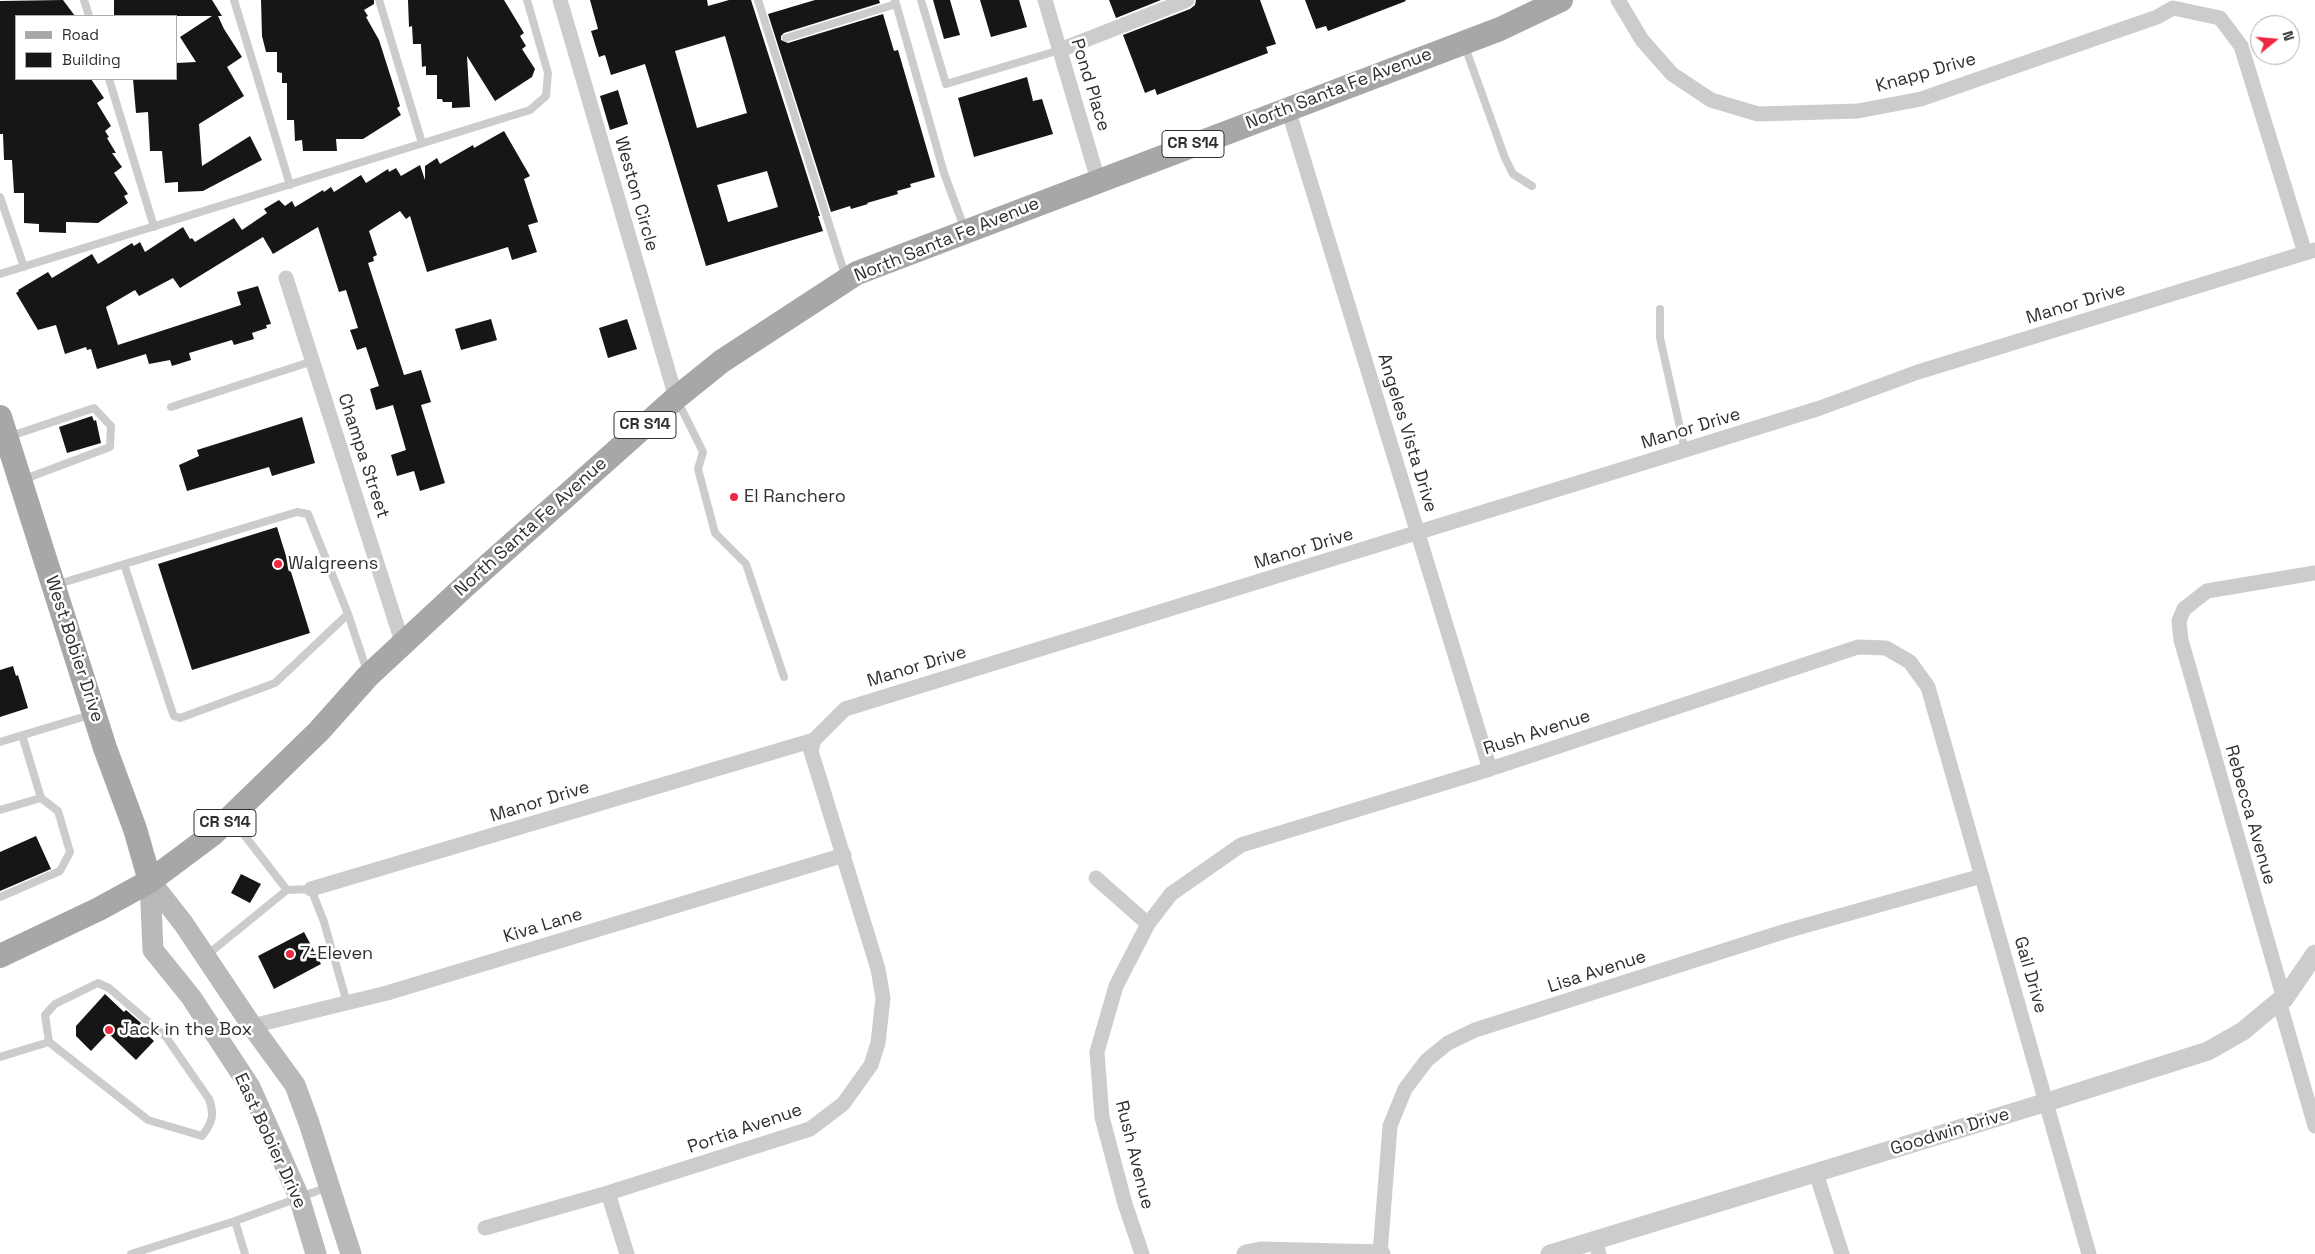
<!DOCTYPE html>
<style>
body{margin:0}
#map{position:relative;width:2315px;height:1254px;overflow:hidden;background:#fff;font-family:"Space Grotesk",sans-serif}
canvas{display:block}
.legend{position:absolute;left:15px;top:15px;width:162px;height:65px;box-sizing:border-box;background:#fff;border:1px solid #acacac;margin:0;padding:6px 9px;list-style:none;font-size:15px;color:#2f2f2f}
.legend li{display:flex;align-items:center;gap:10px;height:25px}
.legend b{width:25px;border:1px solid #acacac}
.north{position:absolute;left:2250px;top:15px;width:50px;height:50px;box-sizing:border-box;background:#fff;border:1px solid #acacac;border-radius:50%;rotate:73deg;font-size:14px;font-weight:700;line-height:20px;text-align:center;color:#2f2f2f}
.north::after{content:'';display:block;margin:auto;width:18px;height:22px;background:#ef2844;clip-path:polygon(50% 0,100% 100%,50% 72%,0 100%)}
</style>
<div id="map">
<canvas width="2315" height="1254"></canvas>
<ul class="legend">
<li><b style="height:6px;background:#a7a7a7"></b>Road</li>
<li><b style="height:14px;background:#161616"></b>Building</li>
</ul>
<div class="north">N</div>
</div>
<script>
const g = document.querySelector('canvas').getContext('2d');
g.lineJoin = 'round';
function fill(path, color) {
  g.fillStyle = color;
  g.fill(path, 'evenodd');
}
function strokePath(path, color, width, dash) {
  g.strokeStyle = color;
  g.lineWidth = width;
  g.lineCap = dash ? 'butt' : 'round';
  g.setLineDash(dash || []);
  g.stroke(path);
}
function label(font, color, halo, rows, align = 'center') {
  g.font = font + ' "Space Grotesk",sans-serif';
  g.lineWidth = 5;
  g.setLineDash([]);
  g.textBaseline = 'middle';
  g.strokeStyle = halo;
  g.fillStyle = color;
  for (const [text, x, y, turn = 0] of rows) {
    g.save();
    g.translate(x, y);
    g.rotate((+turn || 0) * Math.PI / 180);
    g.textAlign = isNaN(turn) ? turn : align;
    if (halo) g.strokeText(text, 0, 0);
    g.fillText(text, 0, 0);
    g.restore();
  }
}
fill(new Path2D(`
 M63,0L75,16H16V79H91L104,98L97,103L111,126L105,131L109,137L107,138L116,153H112L122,167L114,173L128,194L124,196L128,203L98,223L66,222V233L39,232V224L24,223V193H14L12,160H4L3,134H0V1Z
 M114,0H212L222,16H218L224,29L242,57L227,67L244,96L199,124L202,166L250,136L262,160L203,191L178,192V182L165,183L162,151H150L148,112L136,113L133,79H176V63L196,62L180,37L212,16H114Z
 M261,0H374V4L364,10L368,16L366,17L379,40L400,106L397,108L401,115L363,139H336L337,151H303L302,140L295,141L294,120H287V83H282V73L277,72V52H266L262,36Z
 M408,0H504L524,33L520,36L526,46L522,49L535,69L532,77L495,101L467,56L470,107L452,108V102H443L442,99H437V75H426V66L422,67L421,44H413L412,26L409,27Z
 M590,0H707L708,6L729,0H751L820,216H818L823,231L706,266L645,64L611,75L605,55L599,57L591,31L598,29ZM725,36L747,113L697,128L675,51ZM767,171L778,207L728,222L717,185Z
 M815,0H879L880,3L784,33L781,36V40L788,43L883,14L894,51L898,50L935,177L910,184L911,187L897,191L898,194L867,203L868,204L851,209L850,206L831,212L768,14Z
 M933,0H950L960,35L944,39Z
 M980,0H1019L1027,27L991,37Z
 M1109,0H1161L1116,18Z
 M1196,0H1260L1276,44L1266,47L1268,53L1157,95L1155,89L1145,93L1123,35L1190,9L1195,5Z
 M1305,0H1405L1406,1L1328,31L1326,26L1316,29Z
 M1027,77L1033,101L1042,99L1053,134L974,157L958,98Z
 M618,90L628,124L610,130L600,96Z
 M504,131L530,176L524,179L538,222L528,225L537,252L512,260L508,247L427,272L410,216L406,219L400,211L369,231L377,255L373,257L374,261L368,263L404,375L421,370L431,402L421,405L445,483L420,491L414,471L397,476L391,455L406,450L393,405L376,410L370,389L379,386L366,347L357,350L350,330L358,328L346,290L339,292L318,227L273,254L263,237L180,288L173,278L139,296L135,290L106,307L118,345L241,305L237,292L258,286L271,324L266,325L267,328L252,333L254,339L234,345L232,340L189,353L191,360L172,366L170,360L149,364L146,354L97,369L91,349L87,350L86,347L65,354L56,325L38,330L16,293L19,291L18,290L48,272L52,278L92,254L98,264L132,243L134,246L140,242L145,252L183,227L190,239L192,238L195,242L234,218L242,230L267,213L264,209L279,200L285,206L292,201L295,207L323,190L324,192L331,187L334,192L361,175L366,183L388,169L389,172L396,168L401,176L420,165L425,180V166L437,158L440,164L473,145L474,148Z
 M491,319L497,340L461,350L455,329Z
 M627,319L637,349L608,358L599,328Z
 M92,416L94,421L96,420L101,443L67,453L59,427Z
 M302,417L315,463L272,476L269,467L187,491L179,465L199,456L197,450Z
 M277,527L310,633L192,670L158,564Z
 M13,666L16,676L18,675L28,708L0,717V670Z
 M36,836L51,869L0,891V852Z
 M241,874L261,884L250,903L231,893Z
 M304,932L321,964L274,989L258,956Z
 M105,994L124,1012L126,1010L141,1023L139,1026L154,1041L136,1060L108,1033L91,1051L76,1036V1026Z`), '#161616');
strokePath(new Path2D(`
 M84,0L89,16
 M234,0L290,185
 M379,0L422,143
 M758,0L846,278
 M895,0L944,173L965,230
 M921,0L946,84L1060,50
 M786,38L896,4
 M1464,44L1505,158L1513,174L1532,186
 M109,79L154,227
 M0,197L24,267
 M0,274L530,110L546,96L548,73L527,0
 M1660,309V338L1685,450
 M677,400L703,452L698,469L715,533L746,564L784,677
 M171,407L313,361
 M8,437L94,408L111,426L110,447L22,480
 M124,564L172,711L174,716L180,718L275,683L348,614
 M55,585L297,512L308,514L348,614L367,671
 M0,742L93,714
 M0,810L41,798
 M287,890L311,889L324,922L347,1003
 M0,897L60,871L70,852L58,811L41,798L22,735
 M207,955L287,890L231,818
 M0,1057L49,1042L148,1120L202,1136C212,1123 215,1115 209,1099L166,1037L109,988L98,983L55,1004L45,1015L49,1042
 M235,1221L245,1254
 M131,1254L235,1221L328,1187`), '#ccc', 8);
strokePath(new Path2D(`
 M560,0L676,398
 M1045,0L1098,180
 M1618,0L1642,40L1672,74L1711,100L1758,114L1858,111L1921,99L2157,17L2173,8L2220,18L2241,46L2305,253
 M1060,50L1187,0
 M1288,109L1490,769
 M286,278L403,645
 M1096,878L1148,924
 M311,889L814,740L845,709L1685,450L1820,408L1918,372L2315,250
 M2284,999L2181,640L2179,621L2184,609L2207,591L2315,573
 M2279,1001L2315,1126
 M252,1026L387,993L844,855
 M1816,1173L1842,1254
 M608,1193L627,1254
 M485,1228L608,1193L810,1129L843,1104L871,1065L878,1043L883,998L878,969L811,751L814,740
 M1595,1240L1599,1254
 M1142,1254L1125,1204L1102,1117L1097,1052L1116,986L1148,924L1171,894L1241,845L1490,769L1858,647L1886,648L1910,662L1928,687L2089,1254
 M1380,1254L1390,1126L1405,1089L1427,1060L1448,1043L1475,1030L1786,931L1982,876`), '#ccc', 15);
strokePath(new Path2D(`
 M1246,1254L1261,1251L1381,1254
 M1550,1254L2047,1102L2208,1051L2243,1031L2279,1001L2284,999L2315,954`), '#ccc', 19);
strokePath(new Path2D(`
 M150,881L183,923L252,1026L295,1085L309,1123L351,1254
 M150,881L153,950L191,997L250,1087L299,1197L316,1254`), '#b9b9b9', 21);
strokePath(new Path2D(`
 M0,417L105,748L135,829L150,881
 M0,956L99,909L150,881L213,834L319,731L368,676L465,586L676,398L722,361L857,273L1500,29L1561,0`), '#a7a7a7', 24);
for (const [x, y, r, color] of [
 [734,497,5,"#ef2844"],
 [278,564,5,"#ef2844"],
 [290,954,5,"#ef2844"],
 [109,1030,5,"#ef2844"]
]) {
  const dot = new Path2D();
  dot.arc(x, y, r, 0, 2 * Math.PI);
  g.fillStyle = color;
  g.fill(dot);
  strokePath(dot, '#fff', 2);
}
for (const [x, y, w] of [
 [1193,144,62],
 [645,425,62],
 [225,823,62]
]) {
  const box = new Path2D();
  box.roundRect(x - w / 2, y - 13.5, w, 27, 4);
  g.fillStyle = '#fff';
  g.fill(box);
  strokePath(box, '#2f2f2f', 1);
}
label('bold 16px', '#2f2f2f', null, [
 ["CR S14",1193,144],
 ["CR S14",645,425],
 ["CR S14",225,823]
]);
label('18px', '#2f2f2f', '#fff', [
 ["Knapp Drive",1926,73,-16],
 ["Pond Place",1090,85,73],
 ["North Santa Fe Avenue",1339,89,-21],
 ["Weston Circle",636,194,74],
 ["North Santa Fe Avenue",947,240,-22],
 ["Manor Drive",2076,304,-17],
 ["Manor Drive",1691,429,-17],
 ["Angeles Vista Drive",1407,433,73],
 ["Champa Street",363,456,72],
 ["North Santa Fe Avenue",531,527,-42],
 ["Manor Drive",1304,549,-17],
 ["West Bobier Drive",74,649,72],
 ["Manor Drive",917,667,-17],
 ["Rush Avenue",1537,733,-18],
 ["Manor Drive",540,802,-17],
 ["Rebecca Avenue",2250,815,74],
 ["Kiva Lane",543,926,-17],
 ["Lisa Avenue",1597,972,-18],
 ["Gail Drive",2030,975,74],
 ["Portia Avenue",745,1129,-19],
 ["Goodwin Drive",1950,1132,-17],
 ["East Bobier Drive",270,1141,65],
 ["Rush Avenue",1134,1155,76]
]);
label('18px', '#2f2f2f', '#fff', [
 ["El Ranchero",744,497],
 ["Walgreens",288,564],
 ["7-Eleven",300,954],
 ["Jack in the Box",119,1030]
], 'left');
</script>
